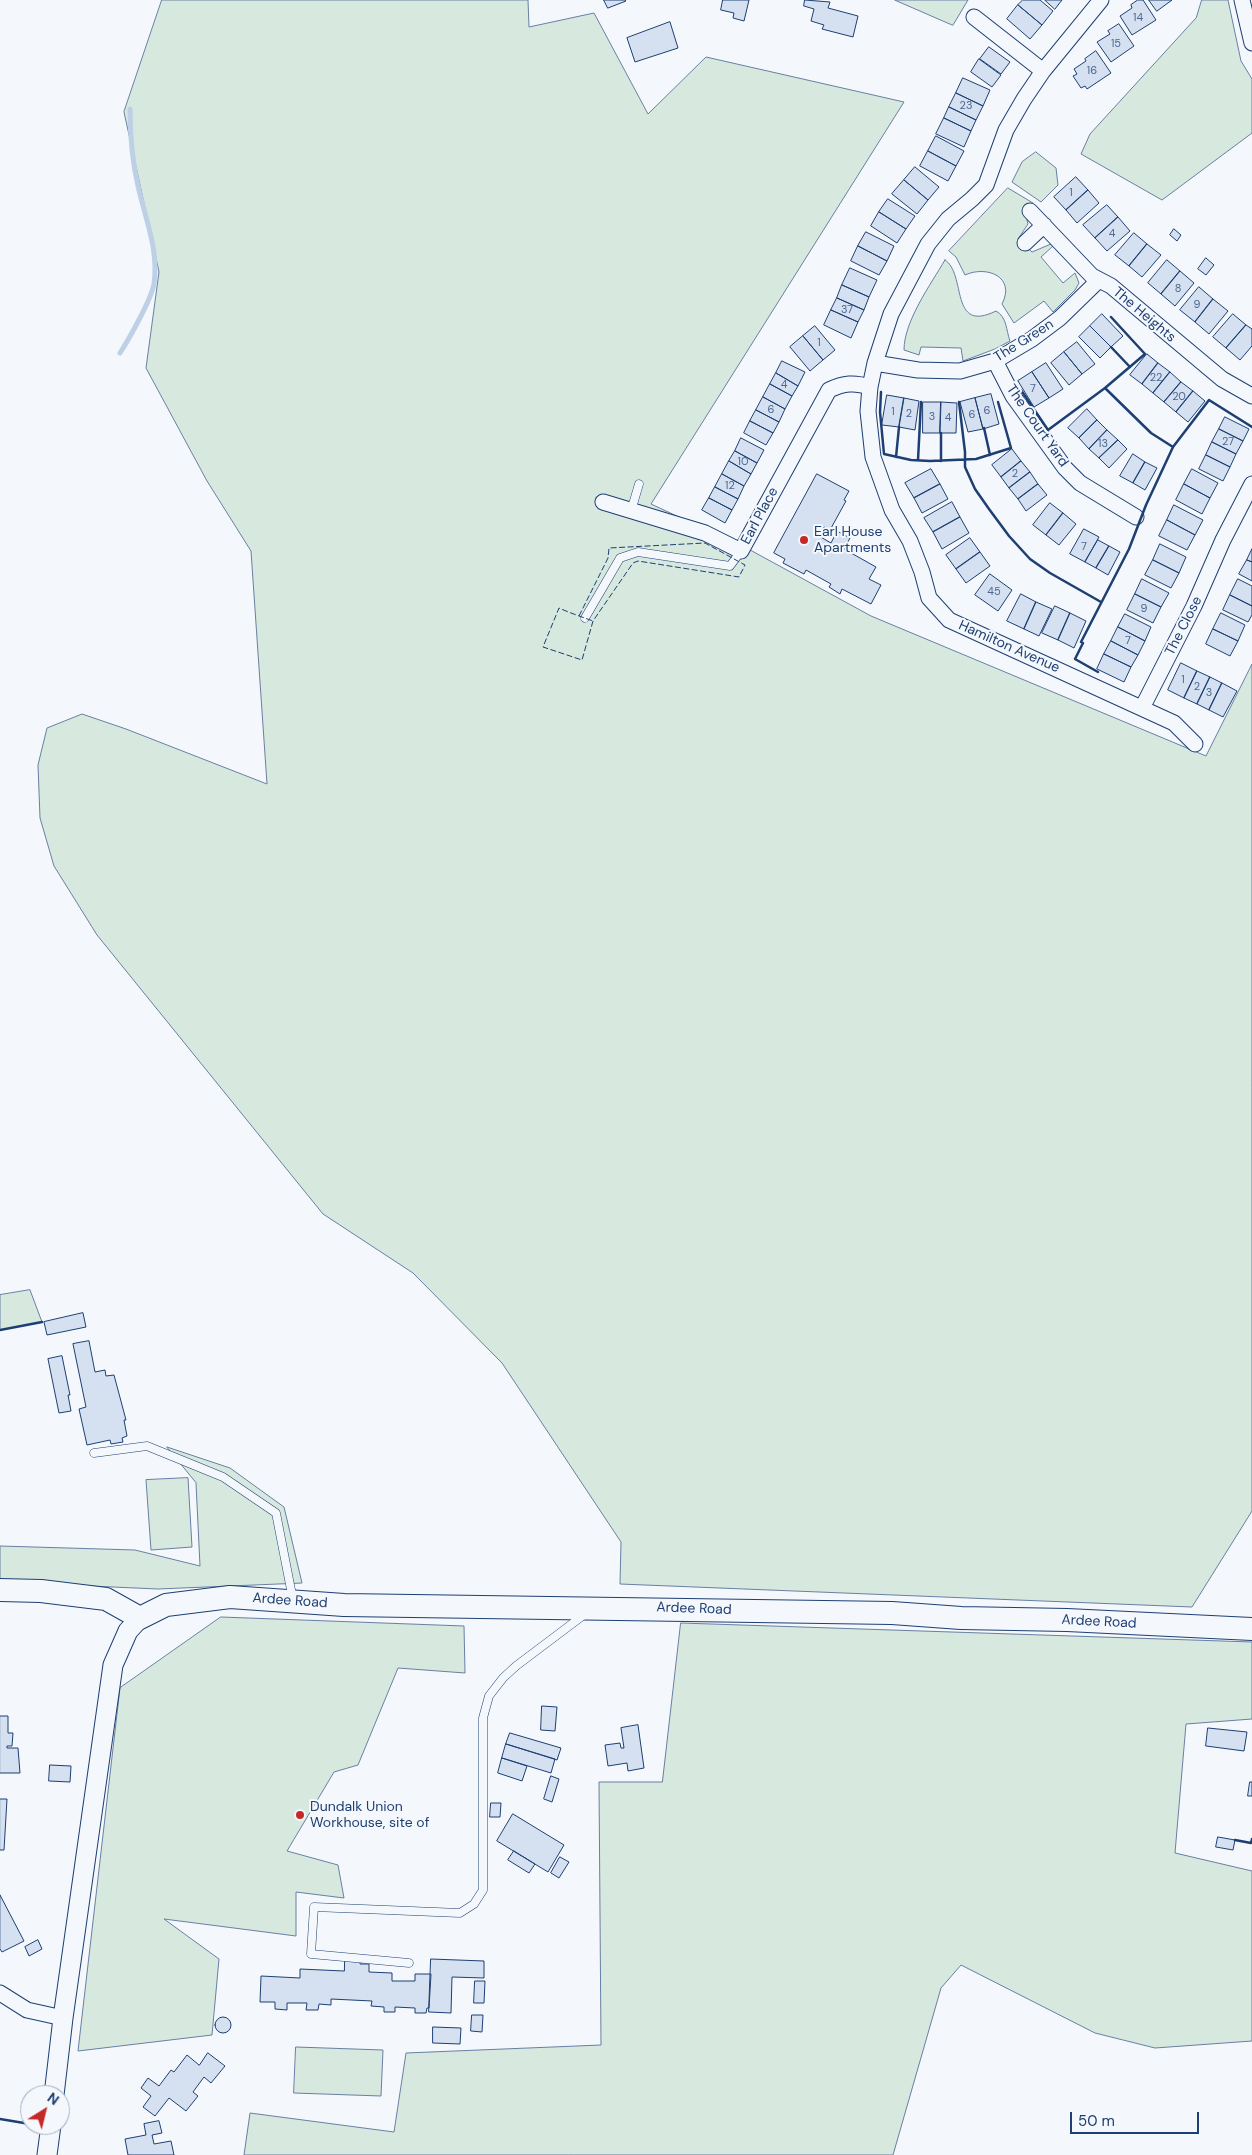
<!DOCTYPE html>
<style>
body{margin:0}
#map{position:relative;width:1252px;height:2155px;overflow:hidden;background:#f4f7fb;font-family:"DM Sans",sans-serif}
canvas{display:block}
.north{position:absolute;left:20px;top:2085px;width:50px;height:50px;box-sizing:border-box;background:#f4f7fb;border:1px solid #9eadc5;border-radius:50%;rotate:36deg;font-size:14px;font-weight:700;line-height:20px;text-align:center;color:#1d3f73}
.north::after{content:'';display:block;margin:auto;width:18px;height:22px;background:#c62828;clip-path:polygon(50% 0,100% 100%,50% 72%,0 100%)}
.scale{position:absolute;left:1070px;top:2112px;width:129px;height:22px;box-sizing:border-box;border:2px solid #1d3f73;border-top:0;padding-left:6px;font-size:15px;line-height:18px;white-space:nowrap;color:#1d3f73;-webkit-text-stroke:4px #f4f7fb;paint-order:stroke}
</style>
<div id="map">
<canvas width="1252" height="2155"></canvas>
<div class="north">N</div>
<div class="scale">50 m</div>
</div>
<script>
const g = document.querySelector('canvas').getContext('2d');
g.lineJoin = 'round';
function fill(path, color) {
  g.fillStyle = color;
  g.fill(path, 'evenodd');
}
function strokePath(path, color, width, dash) {
  g.strokeStyle = color;
  g.lineWidth = width;
  g.lineCap = dash ? 'butt' : 'round';
  g.setLineDash(dash || []);
  g.stroke(path);
}
function label(font, color, halo, rows, align = 'center') {
  g.font = font + ' "DM Sans",sans-serif';
  g.lineWidth = 4;
  g.setLineDash([]);
  g.textBaseline = 'middle';
  g.strokeStyle = halo;
  g.fillStyle = color;
  for (const [text, x, y, turn = 0] of rows) {
    g.save();
    g.translate(x, y);
    g.rotate((+turn || 0) * Math.PI / 180);
    g.textAlign = isNaN(turn) ? turn : align;
    if (halo) g.strokeText(text, 0, 0);
    g.fillText(text, 0, 0);
    g.restore();
  }
}
const green = new Path2D(`
 M162,0H528L529,27L594,13L648,114L706,57L904,102L651,504L752,551L871,616L1206,756L1252,664V1511L1192,1607L620,1584L621,1542L502,1363L413,1273L323,1214L97,935L54,866L40,818L38,765L47,728L82,714L126,729L267,784L251,551L207,481L146,368L159,272L124,112Z
 M895,0H968L953,25Z
 M1202,0H1228L1241,61L1252,79V133L1162,200L1081,154L1090,134L1196,18Z
 M1036,152L1056,168L1058,185L1041,202L1012,182L1022,162Z
 M1008,188L1033,203L1025,213L1028,224L1018,239L1032,252L1051,244L1053,246L1041,257L1063,283L1075,273L1079,283L1075,290L1053,312L1044,301L1014,323L1002,304C1016,277 987,265 965,275L956,257L949,251Z
 M945,260C967,274 949,334 996,311C1007,317 1006,330 1010,341L995,349L963,361L961,348L921,347L919,355L904,350C904,321 931,284 945,260Z
 M30,1290L42,1322L0,1330V1295Z
 M167,1447L230,1468L284,1507L302,1583L158,1589L0,1582V1546L135,1550L200,1566L196,1483Z
 M188,1478L192,1547L151,1550L146,1480Z
 M221,1617L464,1626L465,1673L398,1668L358,1765L334,1772L287,1851L338,1865L344,1898L296,1892V1936L164,1919L219,1959L212,2035L78,2051L120,1688Z
 M681,1623L1252,1642V1719L1186,1724L1175,1853L1252,1871V2041L1155,2048L1095,2033L961,1965L941,1988L893,2155H244L250,2113L394,2132L406,2053L601,2045L599,1782H662Z
 M296,2047L383,2050L381,2096L294,2093Z`);
fill(green, '#d7e8df');
strokePath(green, '#687fa3', 1);
strokePath(new Path2D(`
 M120,353C129,339 151,300 154,284C159,250 145,218 138,186C132,160 130,135 130,109`), '#bed0e5', 5);
const building = new Path2D(`
 M604,0H625L626,1L608,8Z
 M723,0H749L744,21L733,18L734,13L721,10Z
 M805,0L830,2L828,8L858,16L853,37L822,29L824,25L811,21L814,9L804,6Z
 M1023,0H1040L1053,11L1042,25L1018,5Z
 M1045,0H1062L1055,9Z
 M1138,0H1143L1156,20L1132,35L1120,16L1132,8L1131,5Z
 M1149,0H1172L1157,11Z
 M1018,5L1042,25L1030,39L1007,19Z
 M670,22L678,48L635,62L627,38Z
 M1119,24L1134,46L1111,62L1097,42L1110,34L1108,31Z
 M989,47L1010,62L1001,74L980,59Z
 M1096,51L1111,73L1087,89L1085,86L1081,88L1073,76L1077,74L1074,69L1086,61L1085,59Z
 M979,59L1001,75L992,87L971,72Z
 M963,78L990,90L983,106L956,93Z
 M956,93L983,106L976,120L949,107Z
 M949,107L976,120L971,131L944,118Z
 M944,118L971,131L964,147L936,134Z
 M936,136L964,151L956,166L928,151Z
 M928,151L956,166L948,181L920,166Z
 M915,167L939,187L928,200L904,180Z
 M1076,177L1088,190L1066,210L1054,197Z
 M904,180L928,200L917,214L892,194Z
 M1088,190L1099,203L1077,223L1066,210Z
 M888,199L915,216L906,229L879,212Z
 M1107,205L1118,217L1095,238L1083,225Z
 M879,212L906,229L897,243L871,226Z
 M1118,217L1130,231L1107,251L1095,238Z
 M1174,229L1181,235L1177,241L1170,235Z
 M866,232L894,246L887,261L858,246Z
 M1134,233L1147,244L1129,266L1115,255Z
 M1147,244L1161,255L1142,277L1129,266Z
 M858,246L887,261L879,275L851,261Z
 M1206,258L1214,265L1206,275L1198,269Z
 M1167,260L1180,271L1161,294L1148,283Z
 M850,268L877,280L869,297L842,285Z
 M1180,271L1194,283L1175,306L1161,294Z
 M842,285L869,297L864,310L837,298Z
 M1199,287L1213,299L1195,322L1180,310Z
 M837,298L864,310L858,322L831,310Z
 M1213,299L1228,311L1209,334L1195,322Z
 M831,310L858,322L851,338L824,325Z
 M1102,314L1123,336L1111,347L1090,326Z
 M1233,314L1246,325L1226,348L1213,337Z
 M1246,325L1252,329V346L1240,360L1226,348Z
 M815,326L835,350L823,360L803,336Z
 M1090,326L1111,347L1100,358L1079,337Z
 M803,336L823,360L810,371L790,347Z
 M1077,342L1095,364L1082,374L1064,352Z
 M1064,352L1082,374L1069,385L1051,363Z
 M1147,354L1158,363L1142,384L1130,375Z
 M782,361L805,372L798,386L776,373Z
 M1046,363L1063,389L1049,398L1032,372Z
 M1158,363L1170,372L1153,393L1142,384Z
 M1032,372L1049,398L1034,407L1018,381Z
 M1170,372L1181,382L1164,402L1153,393Z
 M776,373L798,386L792,396L770,384Z
 M1181,382L1193,391L1176,412L1164,402Z
 M770,384L792,396L785,409L763,397Z
 M1193,391L1205,401L1188,422L1176,412Z
 M991,394L999,424L983,429L975,398Z
 M887,395L904,398L899,427L882,425Z
 M763,397L785,409L779,422L756,410Z
 M904,398L919,401L915,430L899,427Z
 M975,398L983,429L968,432L960,402Z
 M923,402H941L940,433H923Z
 M941,402L957,403L956,433H940Z
 M1087,409L1097,420L1079,438L1068,428Z
 M756,410L779,422L773,433L750,421Z
 M1225,417L1249,429L1243,441L1219,429Z
 M1097,420L1107,430L1089,449L1079,438Z
 M750,421L773,433L766,445L744,433Z
 M1219,429L1243,441L1236,454L1212,442Z
 M1107,430L1118,440L1099,458L1089,449Z
 M741,438L764,450L757,463L735,451Z
 M1118,440L1127,449L1109,468L1099,458Z
 M1212,442L1236,454L1230,467L1206,455Z
 M1012,449L1021,461L1001,477L992,465Z
 M735,451L757,463L751,474L729,461Z
 M1133,454L1145,462L1133,483L1120,476Z
 M1206,455L1230,467L1223,481L1199,469Z
 M729,461L751,474L744,486L722,474Z
 M1021,461L1030,472L1009,488L1001,477Z
 M1145,462L1157,468L1145,490L1133,483Z
 M931,469L940,484L914,498L905,483Z
 M1192,469L1218,483L1210,498L1184,484Z
 M1030,472L1038,484L1018,499L1009,488Z
 M722,474L744,486L738,499L715,487Z
 M817,474L849,491L844,500L846,501L830,530L824,527L819,536L831,543L837,531L850,538L844,549L876,567L869,579L881,585L871,604L842,589L840,594L829,587L831,584L806,570L804,574L783,563L785,559L774,553Z
 M940,484L948,499L922,513L914,498Z
 M1038,484L1047,495L1026,511L1018,499Z
 M1184,484L1210,498L1202,514L1176,500Z
 M715,487L738,499L732,510L709,498Z
 M709,498L732,510L725,523L702,510Z
 M952,502L960,517L933,532L924,518Z
 M1050,503L1063,513L1046,535L1033,525Z
 M1174,505L1203,520L1195,535L1167,520Z
 M1063,513L1076,524L1059,545L1046,535Z
 M960,517L969,533L942,549L933,532Z
 M1167,520L1195,535L1187,550L1159,536Z
 M1084,529L1099,537L1085,562L1070,554Z
 M970,538L980,552L956,569L946,555Z
 M1098,540L1109,546L1096,568L1085,562Z
 M1160,544L1186,557L1179,573L1153,560Z
 M1109,546L1120,552L1108,575L1096,568Z
 M1252,549V562L1247,560Z
 M980,552L990,566L966,583L956,569Z
 M1153,560L1179,573L1171,588L1145,575Z
 M1247,560L1252,562V581L1239,574Z
 M990,574L1012,590L998,611L975,595Z
 M1142,579L1169,593L1161,607L1135,594Z
 M1238,579L1252,586V606L1230,595Z
 M1021,594L1036,602L1024,629L1007,621Z
 M1135,594L1161,607L1153,623L1127,610Z
 M1230,595L1252,606V615L1248,622L1223,610Z
 M1036,602L1052,609L1039,636L1024,629Z
 M1055,606L1070,613L1058,640L1042,633Z
 M1070,613L1086,621L1074,648L1058,640Z
 M1221,613L1245,625L1238,641L1213,629Z
 M1125,614L1151,627L1145,641L1118,627Z
 M1118,627L1145,641L1138,655L1111,641Z
 M1213,629L1238,641L1230,656L1206,644Z
 M1111,641L1138,655L1131,667L1104,654Z
 M1104,654L1131,667L1124,682L1097,669Z
 M1181,663L1197,671L1184,698L1168,690Z
 M1197,671L1210,677L1197,704L1184,698Z
 M1210,677L1222,683L1209,710L1197,704Z
 M1222,683L1237,691L1223,717L1209,710Z
 M83,1313L86,1327L47,1335L44,1322Z
 M89,1341L95,1372L105,1370L106,1376L114,1375L126,1420H124L127,1436L122,1438L123,1442L111,1444L110,1440L87,1445L79,1409L86,1407L73,1344Z
 M62,1356L70,1395H68L71,1411L59,1413L48,1359Z
 M542,1706L557,1707L555,1731L541,1730Z
 M0,1716H8V1733H13L12,1746H7V1748H18L20,1773H0Z
 M638,1725L644,1768L628,1771L627,1763L608,1766L605,1745L620,1743L621,1748H624L621,1728Z
 M1208,1728L1247,1732L1244,1751L1206,1746Z
 M510,1733L561,1748L557,1760L506,1744Z
 M506,1744L555,1759L551,1773L502,1758Z
 M502,1758L527,1766L522,1781L498,1773Z
 M50,1765L71,1766L70,1782L49,1781Z
 M551,1776L559,1779L552,1802L544,1799Z
 M1250,1782H1252V1796H1248Z
 M0,1799H7L4,1850H0Z
 M491,1803H501L500,1817H490Z
 M513,1814L564,1845L548,1872L497,1841Z
 M1218,1837L1235,1840L1233,1850L1216,1847Z
 M514,1851L535,1864L529,1873L508,1860Z
 M560,1857L569,1862L559,1878L551,1873Z
 M0,1895L24,1941L2,1952L0,1949Z
 M38,1940L42,1949L29,1956L25,1947Z
 M345,1959L360,1960V1964H369V1972L392,1973V1981H415V1974H431L429,2008H427L426,2013H415V2008L395,2007V2012H384V2007L371,2006L372,2001L331,1999V2005L319,2004L318,2010H306L307,2003H287V2010L275,2009V2002H260L261,1976L300,1978V1969L344,1971Z
 M431,1959L484,1961V1978L452,1977L451,2013L429,2012Z
 M475,1981H485L484,2003H474Z
 M472,2015H483L482,2032L471,2031Z
 M215 2025a8 8 0 1 1 16 0a8 8 0 1 1-16 0Z
 M433,2027L461,2028L460,2044L433,2043Z
 M208,2053L225,2066L211,2083L204,2077L193,2092L198,2096L186,2111L169,2098L155,2116L143,2107L151,2096L141,2088L148,2078L159,2086L171,2070L174,2072L187,2055L199,2065Z
 M159,2121L162,2133L152,2135L154,2144L171,2141L174,2155H128L125,2139L146,2135L144,2124Z`);
fill(building, '#d5e0f0');
strokePath(building, '#1d3f73', 1);
const service = new Path2D(`
 M631,511L639,484
 M585,618L620,558L638,552L730,566L741,551
 M94,1453L147,1446L223,1477L276,1513L293,1600
 M409,1963L311,1954L314,1907L460,1913L474,1904L483,1890V1718L489,1696L503,1678L516,1666L585,1614`);
const minor = new Path2D(`
 M1101,0L1043,71L1024,99L1006,130L986,185L972,199L948,219L928,244L891,314L875,363L870,387L868,411L873,457L892,510L910,541L922,572L929,598L949,620L1174,723L1195,744
 M1242,0L1252,43
 M974,17L1043,71
 M1030,211L1092,276L1111,286L1222,379L1252,396
 M1025,243L1044,225
 M995,361L1013,396L1065,468L1080,483L1136,517
 M875,363L918,370L960,371L995,361L1032,339L1060,318L1099,280
 M603,502L705,533L741,551L829,390C844,383 854,382 870,387
 M1142,708L1194,606L1223,540L1252,484
 M0,1993L27,2010L63,2018`);
const tertiary = new Path2D(`
 M54,2095L63,2018L113,1665L128,1631L140,1618
 M47,2155L51,2125`);
const secondary = new Path2D(`
 M0,1590L41,1591L106,1599L140,1618L166,1605L230,1597L344,1605L892,1613L961,1618L1067,1620L1252,1629`);
strokePath(service, '#1d3f73', 9);
strokePath(minor, '#1d3f73', 17);
strokePath(tertiary, '#1d3f73', 21);
strokePath(secondary, '#1d3f73', 24);
strokePath(service, '#f4f7fb', 8);
strokePath(minor, '#f4f7fb', 15);
strokePath(tertiary, '#f4f7fb', 19);
strokePath(secondary, '#f4f7fb', 22);
strokePath(new Path2D(`
 M579,616L608,558L609,548L705,543L745,565L739,577L638,561L633,563L593,621L582,660L543,647L559,608C570,613 582,617 593,621`), '#1d3f73', 1, [6, 2.5]);
strokePath(new Path2D(`
 M1111,317L1145,354L1105,388L1151,433L1173,447
 M1111,347L1130,367
 M1021,390L1048,430L1105,388
 M881,392L880,412L884,454L911,460L930,461L976,459L1011,448L998,402
 M959,402L965,452V467L975,489L989,509L1009,536L1030,559L1050,573L1101,602
 M984,428L990,455
 M941,433V461
 M896,457L899,427
 M918,460L921,402
 M1098,672L1075,659L1083,643L1081,642L1129,549L1146,505L1173,447L1209,400L1252,427
 M0,1330L42,1322
 M1235,1840L1251,1843L1252,1839
 M0,2119L30,2124`), '#1d3f73', 2.5);
for (const [x, y, r, color] of [
 [804,540,5,"#c62828"],
 [300,1815,5,"#c62828"]
]) {
  const dot = new Path2D();
  dot.arc(x, y, r, 0, 2 * Math.PI);
  g.fillStyle = color;
  g.fill(dot);
  strokePath(dot, '#f4f7fb', 2);
}
label('11px', '#4b6792', null, [
 ["14",1138,18],
 ["15",1116,44],
 ["16",1092,71],
 ["23",966,106],
 ["1",1071,193],
 ["4",1112,234],
 ["8",1178,289],
 ["9",1197,305],
 ["37",847,310],
 ["1",819,343],
 ["22",1156,378],
 ["4",784,385],
 ["7",1033,389],
 ["20",1179,397],
 ["6",771,410],
 ["6",987,411],
 ["1",893,412],
 ["2",909,414],
 ["6",972,415],
 ["3",932,417],
 ["4",948,418],
 ["27",1228,442],
 ["13",1103,444],
 ["10",743,462],
 ["2",1015,474],
 ["12",730,486],
 ["7",1084,547],
 ["45",994,592],
 ["9",1144,609],
 ["7",1128,641],
 ["1",1183,680],
 ["2",1197,687],
 ["3",1209,693]
]);
label('14px', '#1d3f73', '#f4f7fb', [
 ["The Heights",1144,315,40],
 ["The Green",1024,341,-32],
 ["The Court Yard",1037,426,55],
 ["Earl Place",760,516,-62],
 ["The Close",1184,626,-63],
 ["Hamilton Avenue",1009,647,24],
 ["Ardee Road",290,1601,4],
 ["Ardee Road",694,1609,2],
 ["Ardee Road",1099,1622,3]
]);
label('14px', '#1d3f73', '#f4f7fb', [
 ["Earl House",814,532],
 ["Apartments",814,548],
 ["Dundalk Union",310,1807],
 ["Workhouse, site of",310,1823]
], 'left');
</script>
